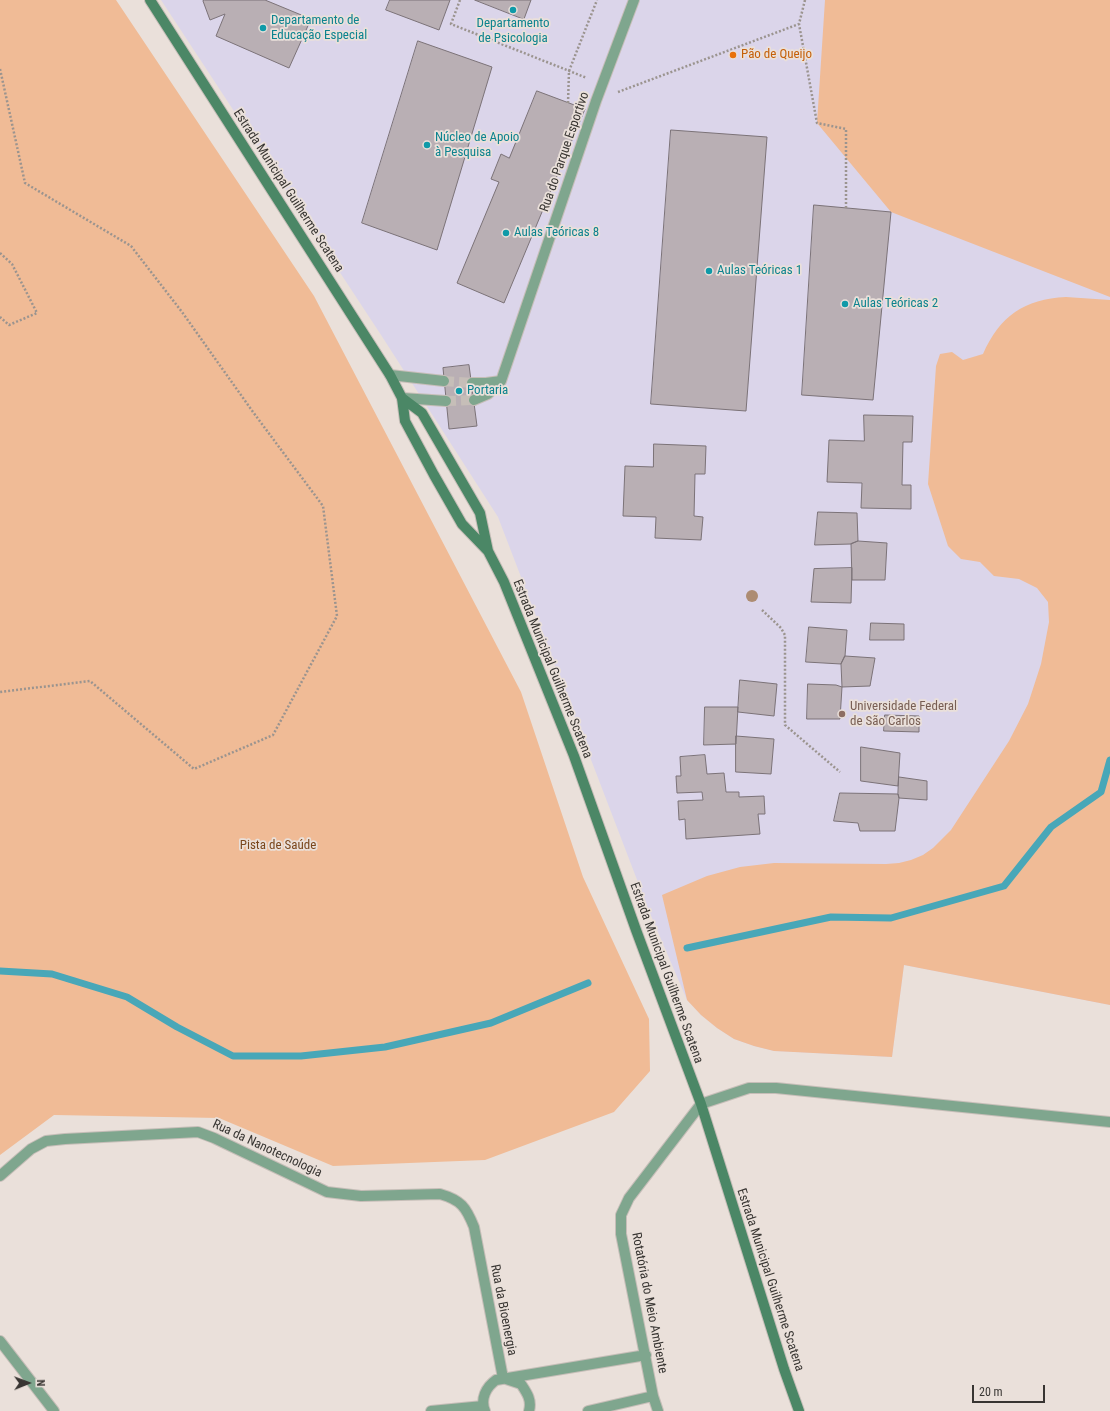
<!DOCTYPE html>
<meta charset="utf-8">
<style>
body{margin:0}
#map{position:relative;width:1110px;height:1411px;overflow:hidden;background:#eae0da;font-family:"Roboto Condensed",sans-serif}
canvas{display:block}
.north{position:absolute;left:8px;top:1363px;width:40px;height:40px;-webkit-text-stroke:3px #eae0da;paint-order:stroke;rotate:89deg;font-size:11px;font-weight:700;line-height:16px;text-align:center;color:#383532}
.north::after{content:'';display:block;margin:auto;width:14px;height:18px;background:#383532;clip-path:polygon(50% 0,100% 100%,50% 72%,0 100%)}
.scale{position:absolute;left:972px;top:1385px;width:73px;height:18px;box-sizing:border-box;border:2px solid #383532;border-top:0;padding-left:5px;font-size:12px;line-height:14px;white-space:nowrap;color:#383532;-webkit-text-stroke:3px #eae0da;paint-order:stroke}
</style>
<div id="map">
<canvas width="1110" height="1411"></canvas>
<div class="north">N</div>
<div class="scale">20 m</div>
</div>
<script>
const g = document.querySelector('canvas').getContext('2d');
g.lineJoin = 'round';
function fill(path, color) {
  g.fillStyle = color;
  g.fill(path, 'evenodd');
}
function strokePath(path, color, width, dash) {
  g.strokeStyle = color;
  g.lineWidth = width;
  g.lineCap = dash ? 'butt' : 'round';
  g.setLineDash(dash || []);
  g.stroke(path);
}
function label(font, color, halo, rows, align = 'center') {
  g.font = font + ' "Roboto Condensed",sans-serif';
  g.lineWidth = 3.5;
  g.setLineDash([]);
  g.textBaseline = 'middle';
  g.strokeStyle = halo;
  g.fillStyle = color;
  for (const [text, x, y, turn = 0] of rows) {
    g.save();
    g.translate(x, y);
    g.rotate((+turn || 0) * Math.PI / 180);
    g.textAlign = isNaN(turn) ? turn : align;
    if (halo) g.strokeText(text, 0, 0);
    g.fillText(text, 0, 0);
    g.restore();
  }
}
fill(new Path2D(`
 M161,0H1110V1005L904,965L892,1057L774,1051L754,1046L734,1039L717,1028L701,1015L687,1000L649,911L498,517L383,338Z`), '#dbd5ea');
fill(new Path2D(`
 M0,0H116L314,296L521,692L583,877L649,1019L650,1071L614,1112L485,1160L333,1166L219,1118L54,1115L0,1155Z
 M825,0H1110V297L891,212L817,123Z
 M1066,297L1110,300V1005L904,965L892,1057L774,1051L754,1046L734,1039L717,1028L701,1015L687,1000L662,895L707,876L740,867L774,863L886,864L899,863L911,860L923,855L933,848L951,830L1009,741L1028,704L1041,664L1049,622L1048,602L1037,588L1019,579L994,576L980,562L961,559L948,546L928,484L936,366L940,354L952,352L963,360L983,354C1000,316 1024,299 1066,297Z`), '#f0bb96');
strokePath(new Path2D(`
 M687,948L831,917L891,918L1004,886L1051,827L1101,792L1110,760
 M0,971L52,974L127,997L177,1027L233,1056H301L385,1047L491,1023L588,983`), '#48a7b8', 7);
const building = new Path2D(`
 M205,0H265L311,19L289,68L216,36L225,14L210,20L203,1Z
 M390,0H450L439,30L386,10Z
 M475,0H531L524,19Z
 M418,41L492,67L437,250L362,223Z
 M537,91L585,109L504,303L457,283L499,182L491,179L501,154L509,158Z
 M671,130L767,137L746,411L651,404Z
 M814,205L891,212L873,400L802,395Z
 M469,365L477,426L449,429L443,368Z
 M864,415L913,416L912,442H903L902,485H911V509L861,508L862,483L827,482L829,440L864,441Z
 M654,444L706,446L705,474H695L694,516L703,517L701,540L655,538L656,517L623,516L625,466L653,467Z
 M818,512L857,513L858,541L851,544L815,545Z
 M858,541L887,543L885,580H852L851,544Z
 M852,568L851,603L811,602L814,569Z
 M871,623L904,624V640H870Z
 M809,627L847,630L845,656L841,664L806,662Z
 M845,656L875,658L870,686L842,687L841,664Z
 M740,680L777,684L774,716L738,712Z
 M808,684L836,685L842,687L840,719H807Z
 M705,707H738L736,744L704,745Z
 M885,715L919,716V732L884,731Z
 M736,736L774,739L771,774L736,772Z
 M861,747L900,753L898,786L861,781Z
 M705,755L707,774L724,773L726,792H739V797L764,796L765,814H758L760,834L686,839L685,819L679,820L678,801L703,800L702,792L677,793L676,776H681L680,757Z
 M899,777L927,781V800L899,798L898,794Z
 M840,793L898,794L899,798L895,831H860L858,823L834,821Z`);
fill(building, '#b9afb4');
strokePath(building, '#7c7378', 1);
strokePath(new Path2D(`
 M444,381L472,383
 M446,401L474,400`), '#c6beb8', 10, [10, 5]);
const lane = new Path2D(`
 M701,1104L749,1088H776L1110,1122`);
const street = new Path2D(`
 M390,375L444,381
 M472,383H486L501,381
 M402,398L446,401
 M474,400L488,394L501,381L596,101L634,0
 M0,1176L31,1149L46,1141L65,1139L198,1132L214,1138L327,1192L361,1196L440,1194C461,1200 466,1207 474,1227L503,1378L521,1384C527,1393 532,1400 529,1411
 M0,1341L54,1411
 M431,1411L483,1406
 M485,1411C480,1399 486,1387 496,1380L646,1355
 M588,1411L653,1396
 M658,1411L653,1396L621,1234V1215L629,1198L701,1104`);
const secondary = new Path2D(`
 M150,0L390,375L402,398L405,421L434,475L462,524L488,551
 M402,398L422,413L480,513L488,551L504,582L574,756L636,930L701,1104L784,1369L799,1411`);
strokePath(lane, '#c6beb8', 12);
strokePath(street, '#c6beb8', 12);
strokePath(secondary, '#c6beb8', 12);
strokePath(new Path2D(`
 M460,0L451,24L587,78
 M805,0L799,24L817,123L846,129V208
 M0,69L25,183L131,246L182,312L253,412L323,506L337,616L273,735L194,769L90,681L0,692
 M618,92L799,24
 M568,103L569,71L597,0
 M0,253L12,264L37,313L9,325L0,317
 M762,610L781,628L785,635V725L840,772`), '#9b948f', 2.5, [2, 2]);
strokePath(lane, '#7fa68e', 10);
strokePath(street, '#7fa68e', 10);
strokePath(secondary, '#4b8766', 10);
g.fillStyle = '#ad8c72';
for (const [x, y] of [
 [752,596]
]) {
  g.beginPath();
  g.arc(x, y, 6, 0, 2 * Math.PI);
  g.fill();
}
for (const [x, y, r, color] of [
 [513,10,4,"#0f9aa8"],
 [263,28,4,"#0f9aa8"],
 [733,55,4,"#e8710a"],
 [427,145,4,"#0f9aa8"],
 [506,233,4,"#0f9aa8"],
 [709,271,4,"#0f9aa8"],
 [845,304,4,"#0f9aa8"],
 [459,391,4,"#0f9aa8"],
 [842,714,4,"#8d6e63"]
]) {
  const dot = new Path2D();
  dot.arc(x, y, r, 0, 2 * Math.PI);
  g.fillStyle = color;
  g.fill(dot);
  strokePath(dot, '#eae0da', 1.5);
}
label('13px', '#0d838f', '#eae0da', [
 ["Departamento de",271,21],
 ["Educação Especial",271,36],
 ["Departamento",513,24,"center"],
 ["de Psicologia",513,39,"center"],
 ["Núcleo de Apoio",435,138],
 ["à Pesquisa",435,153],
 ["Aulas Teóricas 8",514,233],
 ["Aulas Teóricas 1",717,271],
 ["Aulas Teóricas 2",853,304],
 ["Portaria",467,391]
], 'left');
label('13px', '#c56008', '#eae0da', [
 ["Pão de Queijo",741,55]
], 'left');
label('13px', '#383532', '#eae0da', [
 ["Rua do Parque Esportivo",565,152,-71],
 ["Estrada Municipal Guilherme Scatena",288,191,57],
 ["Estrada Municipal Guilherme Scatena",552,669,68],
 ["Estrada Municipal Guilherme Scatena",666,973,70],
 ["Rua da Nanotecnologia",267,1149,25],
 ["Estrada Municipal Guilherme Scatena",770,1280,72],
 ["Rotatória do Meio Ambiente",649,1303,79],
 ["Rua da Bioenergia",503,1310,79]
]);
label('13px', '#785e54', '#eae0da', [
 ["Universidade Federal",850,707],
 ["de São Carlos",850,722]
], 'left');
label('13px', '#7b471c', '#eae0da', [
 ["Pista de Saúde",278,846]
]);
</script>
